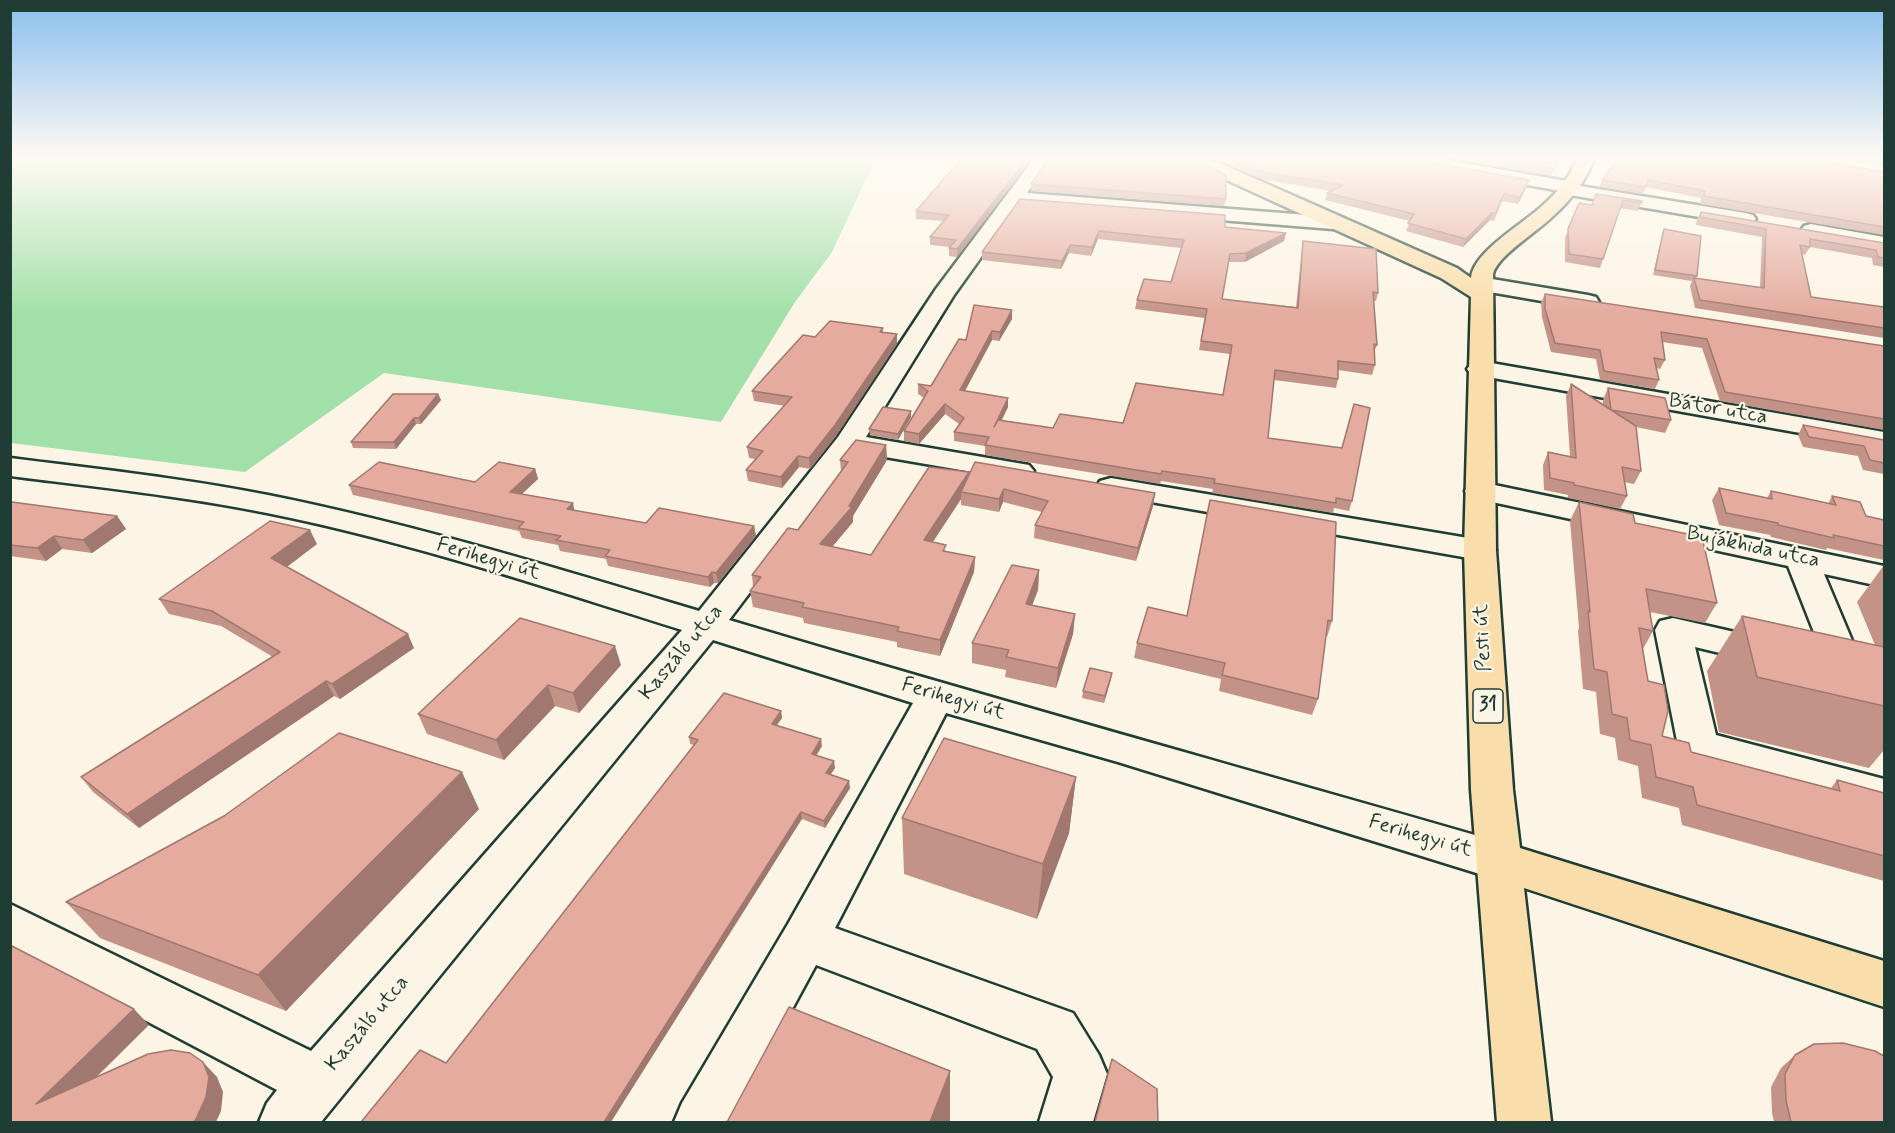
<!DOCTYPE html>
<meta charset="utf-8">
<style>
body{margin:0}
#map{position:relative;width:1895px;height:1133px;overflow:hidden;background:#fcf5e5;font-family:Mynerve,sans-serif}
canvas{display:block}
.frame{position:absolute;inset:0;border:12px solid #1f3d34;pointer-events:none}
</style>
<div id="map">
<canvas width="1895" height="1133"></canvas>
<div class="frame"></div>
</div>
<script>
const g = document.querySelector('canvas').getContext('2d');
g.lineJoin = 'round';
function fill(path, color) {
  g.fillStyle = color;
  g.fill(path, 'evenodd');
}
function strokePath(path, color, width, dash) {
  g.strokeStyle = color;
  g.lineWidth = width;
  g.lineCap = dash ? 'butt' : 'round';
  g.setLineDash(dash || []);
  g.stroke(path);
}
function label(font, color, halo, rows, align = 'center') {
  g.font = font + ' Mynerve,sans-serif';
  g.lineWidth = 4.5;
  g.setLineDash([]);
  g.textBaseline = 'middle';
  g.strokeStyle = halo;
  g.fillStyle = color;
  for (const [text, x, y, turn = 0] of rows) {
    g.save();
    g.translate(x, y);
    g.rotate((+turn || 0) * Math.PI / 180);
    g.textAlign = isNaN(turn) ? turn : align;
    if (halo) g.strokeText(text, 0, 0);
    g.fillText(text, 0, 0);
    g.restore();
  }
}
fill(new Path2D(`
 M11,157H870L874,162L832,252L795,302L721,422L384,373L245,472L11,443Z`), '#a1e0a8');
strokePath(new Path2D(`
 M10,161L19,157`), '#6993aa', 4.5);
const minor = new Path2D(`
 M1035,157H1052L1027,193L1333,217L1340,219L1343,223L1340,227L1333,229L1019,204L954,295L866,437L1029,465L1034,471L1029,477L1019,480L856,452L729,620C985,697 1243,768 1499,842L1515,848L1521,861L1515,874L1499,880L1118,762L946,713L835,928L1073,1013L1099,1055L1107,1074L1093,1122H1039L1053,1077L1037,1049L816,965L731,1122H674L682,1103L788,924L913,703L713,640L321,1122H259L267,1103L277,1090L10,949V904L311,1051L682,630C545,587 407,541 267,513C182,496 96,487 10,476V458C96,469 183,478 268,495C413,524 556,568 699,611L838,437L936,289Z
 M1391,157H1431L1572,182L1580,186L1746,213L1753,215L1756,219L1753,223L1746,225L1570,195L1561,191L1399,162Z
 M1811,224L1884,237V249L1804,234L1801,230L1804,226Z
 M1492,279L1588,295L1596,297L1599,302L1596,307L1588,309L1484,291L1481,286L1484,281Z
 M1480,361L1884,432V448L1471,374L1467,369L1471,364Z
 M1111,478L1480,540L1491,543L1496,550L1491,557L1480,560L1100,493L1096,487L1100,481Z
 M1480,482L1884,566V587L1824,574L1864,669L1858,678L1845,682L1832,678L1788,566L1469,497L1465,491L1469,485Z
 M1673,618L1783,643L1788,652L1783,661L1770,665L1695,647L1716,735L1884,779V813L1684,757L1678,746L1655,630L1660,621Z`);
const major = new Path2D(`
 M1183,157H1206L1457,268L1471,278C1473,252 1523,224 1542,206C1558,192 1570,177 1578,157H1595C1586,181 1571,200 1552,217C1538,231 1497,256 1493,274L1496,550L1513,790L1520,848L1884,961V1007L1524,888L1551,1122H1497L1471,790L1464,550L1471,297L1441,278L1185,161Z`);
strokePath(minor, '#1f3d34', 5);
strokePath(major, '#1f3d34', 5);
fill(minor, '#fcf5e5');
fill(major, '#f9deab');
fill(new Path2D(`
 M963,157L957,257L949,256V248L950,247L930,245V237L943,221L916,219V211Z
 M1213,157H1401L1527,187L1518,204L1502,201L1494,221L1490,220L1463,247L1406,231L1410,221L1325,200L1327,193L1331,191L1261,179Z
 M1447,157H1561L1551,176Z
 M1839,157H1884V167V166Z
 M1884,172V235L1700,204L1701,198L1646,187L1643,194L1599,187L1602,180Z
 M1031,184L1226,199L1224,206L1031,191Z
 M1596,194L1642,201L1638,211L1620,208L1600,268L1565,262V238L1579,203L1592,205Z
 M1020,199L1225,227L1286,233L1284,241L1245,262H1229L1222,299L1296,307L1302,249L1303,241L1378,293L1376,301H1374L1377,345L1374,352L1375,365L1372,375L1338,370V379L1336,388L1274,380L1268,438L1352,501L1349,511L1334,508L1333,513L1212,493L1213,489L1161,481L1160,484L985,455V446L954,441V432L959,424L945,414L919,444L904,441V431L924,398L918,394V384L931,386L966,340L1012,319L999,341L992,340L965,391L1008,407L1001,420L1053,428L1123,423L1223,395L1230,354L1199,350L1205,318L1135,309L1137,300L1171,282L1181,248L1098,239L1091,256L1069,253L1061,269L982,260V252Z
 M1701,212L1884,243V267L1873,265L1872,258L1810,247L1805,255L1802,254L1811,297L1884,307V339V338L1695,308L1690,286L1692,281L1653,275L1662,234L1664,229L1697,276L1696,278L1760,288L1762,237L1696,225L1697,219Z
 M1545,294L1884,346V430L1720,401L1702,348L1662,342L1665,360L1660,369L1656,368L1659,380L1655,389L1600,380L1596,359L1551,352L1542,317L1541,302Z
 M883,328V332L897,334V344L836,436L810,469L799,467L782,488L748,481L746,470L755,459L749,458L747,447L785,406L754,401L752,391L815,337Z
 M1571,384L1603,405V400L1608,388L1671,420L1665,433L1636,427L1641,471L1634,484L1624,482L1627,496L1620,509L1568,498V495L1544,490L1543,465L1548,452L1570,456L1566,396Z
 M438,394L441,400L421,424H416L396,449L353,448L351,442Z
 M911,417L898,440L870,435L869,429Z
 M1803,425L1884,440V474L1863,470L1858,456L1803,447L1798,435Z
 M886,445L887,460L853,516V522L832,547L871,555L969,476L1155,493L1153,506L1136,561L1034,538L1035,525L1042,512L1003,502L999,512L961,505V499L933,542L946,551L975,557L974,572L940,656L897,647V642L804,623L803,618L753,607L750,591L753,587L752,575L798,530L841,471L840,460Z
 M535,469L538,479L522,494L574,510L646,523L754,526L756,536L718,583H714L710,587L608,566L606,559L560,551L558,545L522,538L519,531L353,495L349,485L475,482Z
 M1719,488L1767,498L1771,491L1828,504L1832,496L1866,516L1884,520V560L1827,548L1826,550L1771,537L1770,535L1719,525L1712,500Z
 M1210,500L1332,621L1327,637L1326,636L1318,699L1312,715L1219,691L1221,679L1134,658L1137,643L1187,616Z
 M1579,502L1635,523L1717,603L1705,623L1650,612L1653,631L1643,649L1648,681L1662,736L1691,752L1831,788L1837,780L1884,793V881L1682,825L1679,808L1642,798L1638,766L1618,760L1615,738L1600,734L1596,692L1583,689L1578,631L1579,628L1570,521Z
 M10,503L117,516L126,529L92,553L62,549L46,561L10,556Z
 M317,544L286,567L414,648L340,699L334,696L139,828L93,792L81,777L273,657L221,626L169,614L159,599Z
 M1884,565V750L1869,768L1719,732L1707,671L1742,616L1875,645L1857,602Z
 M1039,570L1038,590L1032,605L1075,614L1073,634L1056,688L1005,677L1006,670L972,663V643Z
 M621,665L579,713L555,706L504,760L427,734L418,714Z
 M1111,679L1104,703L1082,698L1083,691Z
 M781,711L782,718L777,725L822,746L816,755L835,768L830,775L850,788L825,828L802,819L446,1063L694,745L690,744L689,737Z
 M1076,777L1069,833L1037,919L904,874L902,818Z
 M479,809L286,1011L100,938L66,902Z
 M1795,1055L1884,1122H1774L1772,1113L1771,1087L1781,1068Z`), '#c49388');
fill(new Path2D(`
 M1028,157H1033L957,257V249Z
 M1529,180L1527,187L1518,204L1520,197Z
 M1492,213L1490,220L1463,247L1466,239Z
 M1099,231L1098,239L1091,256L1092,247Z
 M1286,233L1284,241L1245,262L1246,253Z
 M1070,245L1069,253L1061,269L1062,261Z
 M1012,310V319L999,341L1000,332Z
 M992,331V340L960,400V390Z
 M897,334V344L836,436L810,469L809,458Z
 M438,394L441,400L421,424L419,418Z
 M1008,398V407L994,437V427Z
 M945,404V414L919,444V434Z
 M911,411V417L898,440V434Z
 M414,418L416,424L396,449L394,442Z
 M886,445L887,460L853,516V522L821,560L820,544L849,506Z
 M798,456L799,467L782,488L781,477Z
 M535,469L538,479L513,502L510,492Z
 M969,472V486L961,492V499L924,555V540Z
 M1004,489L1003,502L999,512V499Z
 M1155,493L1153,506L1136,561L1138,548Z
 M573,503L575,514L567,509Z
 M117,516L126,529L92,553L83,540Z
 M754,526L756,536L718,583L716,573Z
 M310,530L317,544L279,573L271,558Z
 M54,536L62,549L46,561L37,548Z
 M975,557L974,572L940,656V640Z
 M1039,570L1038,590L1025,624L1026,604Z
 M712,572L714,583L710,587L708,577Z
 M1075,614L1073,634L1056,688L1058,668Z
 M408,634L414,648L340,699L332,684Z
 M615,646L621,665L579,713L573,693Z
 M1112,673L1111,679L1104,703L1105,696Z
 M326,681L334,696L139,828L127,814Z
 M548,685L555,706L504,760L496,740Z
 M781,711L782,718L773,730L772,724Z
 M821,739L822,746L813,761L812,754Z
 M834,761L835,768L827,780L826,773Z
 M462,772L479,809L286,1011L258,975Z
 M1076,777L1069,833L1037,919L1043,864Z
 M849,781L850,788L825,828L824,821Z
 M801,812L802,819L611,1122H604Z
 M134,1009L149,1025L54,1119L36,1104Z
 M203,1062L217,1077L223,1092L221,1111L216,1122H194Z
 M950,1071V1122H930Z`), '#a0786f');
const building = new Path2D(`
 M963,157H1028L957,249L949,248L956,240L930,237L949,215L916,211Z
 M1050,157H1188L1226,175V199L1031,184Z
 M1229,157H1401L1529,180L1520,197L1504,194L1496,213H1492L1466,239L1408,223L1414,214L1327,193L1343,185L1262,172Z
 M1487,157H1560L1554,169Z
 M1619,157H1797L1884,172V227L1704,196L1705,191L1648,180L1646,187L1602,180Z
 M1596,194L1642,201V203L1623,200L1603,259L1569,254L1568,229L1579,203L1592,205Z
 M1020,199L1225,215V227L1286,233L1246,253L1230,254L1222,299L1298,308L1303,241L1376,249L1378,293L1373,292L1377,345L1374,344L1375,365L1338,361V379L1275,370L1268,438L1342,448L1354,404L1370,408L1352,501L1336,498V503L1214,483L1215,479L1162,471L1161,474L985,445L989,437L954,432L964,418L945,404L919,434L904,431L928,391L918,384L931,386L959,339L966,340L974,305L1012,310L1000,332L992,331L960,390L1008,398L994,427L998,420L1053,428L1060,414L1123,423L1136,383L1223,395L1232,345L1201,341L1207,309L1137,300L1144,279L1171,282L1184,240L1099,231L1092,247L1070,245L1062,261L982,252Z
 M1701,212L1884,243V258L1878,257L1876,250L1810,239V247L1800,245L1811,297L1884,307V328L1700,300L1694,278L1764,288L1766,229L1700,217Z
 M1664,229L1701,236L1697,276L1655,270Z
 M1545,294L1884,346V419L1725,392L1707,339L1661,332L1665,360L1654,358L1659,380L1604,371L1600,350L1555,343L1545,309Z
 M830,321L883,328L880,332L897,334L835,425L809,458L798,456L781,477L746,470L763,451L747,447L792,397L752,391L803,335L815,337Z
 M1571,384L1636,426L1641,471L1622,467L1627,496L1574,485V483L1550,478L1548,452L1576,458Z
 M1608,388L1665,398L1671,420L1611,410Z
 M393,394H438L419,418H414L394,442H351Z
 M883,407L911,411L898,434L869,429Z
 M1803,425L1884,440V463L1870,460L1864,446L1809,437Z
 M856,440L886,445L849,506L852,507L820,544L871,555L929,467L969,472L924,540L946,545L943,551L975,557L940,640L897,631L899,627L802,607L804,603L750,591L761,577L752,575L788,528L798,530L848,462L840,460Z
 M379,462L475,482L499,462L535,469L510,492L573,503L567,509L646,523L659,508L754,526L716,573L712,572L708,577L605,556L610,550L556,540L561,536L518,528L524,522L349,485Z
 M975,462L1155,493L1138,548L1035,525L1048,501L1004,489L999,499L961,492Z
 M1719,488L1772,499L1771,491L1836,505L1832,496L1860,502L1866,516L1884,520V546L1833,535L1834,538L1778,525V523L1726,513Z
 M1210,500L1336,522L1332,621L1328,620L1318,699L1222,675L1225,663L1137,643L1148,607L1187,616Z
 M12,502L117,516L83,540L54,536L37,548L10,545V503Z
 M1579,502L1633,514L1635,523L1702,537L1717,603L1646,589L1653,631L1639,628L1648,681L1664,685L1668,711L1662,736L1689,743L1691,752L1840,791L1837,780L1884,793V856L1697,805L1693,787L1656,777L1651,745L1630,740L1627,718L1612,714L1607,672L1594,669L1588,611L1590,612Z
 M270,521L310,530L271,558L408,634L332,684L326,681L127,814L81,777L280,652L212,611L159,599Z
 M1012,565L1039,570L1026,604L1075,614L1058,668L1006,657L1009,650L972,643Z
 M1742,616L1884,647V706L1757,677Z
 M520,618L615,646L573,693L548,685L496,740L418,714Z
 M1090,668L1112,673L1105,696L1083,691Z
 M724,693L781,711L772,724L821,739L812,754L834,761L826,773L849,781L824,821L801,812L604,1122H361L420,1050L446,1063L698,740L689,737Z
 M339,733L462,772L258,975L66,902L224,816Z
 M944,738L1076,777L1043,864L902,818Z
 M10,945L134,1009L36,1104L148,1054L171,1050L190,1053L203,1062L209,1077L206,1097L196,1119L194,1122H10Z
 M789,1007L950,1071L930,1122H727Z
 M1843,1043L1875,1051L1884,1056V1122H1791L1786,1101L1785,1074L1795,1055L1814,1044Z
 M1112,1059L1157,1089L1158,1122H1095Z`);
fill(building, '#e4ab9e');
strokePath(building, '#a0786f', 1.5);
const sky = g.createLinearGradient(0, 0, 0, 316);
sky.addColorStop(0, '#89beee');
sky.addColorStop(0.5, '#fefaf3');
sky.addColorStop(1, '#fefaf300');
g.fillStyle = sky;
g.fillRect(0, 0, 1895, 316);
for (const [x, y, w] of [
 [1488,706,30]
]) {
  const box = new Path2D();
  box.roundRect(x - w / 2, y - 17, w, 34, 4.5);
  g.fillStyle = '#fcf5e5';
  g.fill(box);
  strokePath(box, '#1f3d34', 1.5);
}
label('bold 20px', '#1f3d34', null, [
 ["31",1488,706]
]);
label('21px', '#1f3d34', '#fcf5e5', [
 ["Bátor utca",1718,410,10],
 ["Bujákhida utca",1753,548,12],
 ["Ferihegyi út",488,560,16],
 ["Pesti út",1484,638,-93],
 ["Kaszáló utca",682,653,-50],
 ["Ferihegyi út",953,700,16],
 ["Ferihegyi út",1420,837,16],
 ["Kaszáló utca",368,1024,-50]
]);
</script>
